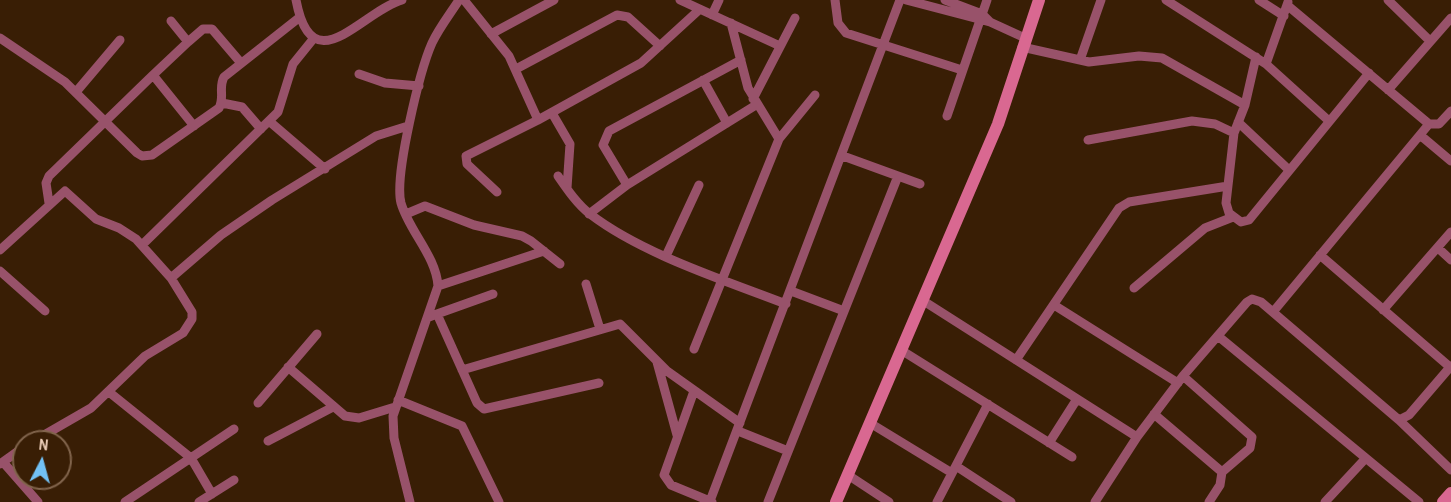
<!DOCTYPE html>
<style>
body{margin:0}
#map{position:relative;width:1451px;height:502px;overflow:hidden;background:#391e05;font-family:"Archivo Narrow",sans-serif}
canvas{display:block}
.north{position:absolute;left:12px;top:430px;width:60px;height:60px;box-sizing:border-box;background:#391e05;border:2px solid #81644c;border-radius:50%;rotate:6deg;font-size:16px;font-weight:700;line-height:24px;text-align:center;color:#eccdb6}
.north::after{content:'';display:block;margin:auto;width:21px;height:27px;background:#72c1f5;clip-path:polygon(50% 0,100% 100%,50% 72%,0 100%)}
</style>
<div id="map">
<canvas width="1451" height="502"></canvas>
<div class="north">N</div>
</div>
<script>
const g = document.querySelector('canvas').getContext('2d');
g.lineJoin = 'round';
function strokePath(path, color, width, dash) {
  g.strokeStyle = color;
  g.lineWidth = width;
  g.lineCap = dash ? 'butt' : 'round';
  g.setLineDash(dash || []);
  g.stroke(path);
}
strokePath(new Path2D(`
 M296,0C312,85 361,12 402,0
 M464,0L509,56L538,120L466,156L467,164L497,192
 M680,0L780,46
 M835,0L838,23L846,33L962,70
 M906,0L990,22L982,14L945,0
 M1166,0L1266,64L1288,2
 M1259,0L1284,16
 M1388,0L1430,41
 M1287,5L1429,124H1439L1451,111
 M712,15L719,0
 M171,21L188,42L203,29H212L241,63
 M990,22L1025,38
 M491,34L554,0
 M0,38L65,82L137,153L142,156L152,155L219,108C225,97 218,88 224,77L300,17
 M188,42L153,75L194,126
 M1022,47L1089,62L1139,56L1162,58L1245,105L1234,133L1226,203L1229,213L1241,222L1249,220L1369,73
 M1080,60L1101,0
 M1266,64L1329,121
 M516,69L617,15L628,17L660,46
 M359,74L385,83L419,86
 M703,80L727,123
 M1388,90L1451,18
 M76,92L120,40
 M753,99L795,18
 M222,103L242,107L261,129
 M1245,105L1256,57
 M552,113L570,144L567,188
 M947,116L987,0
 M538,120L641,63L700,9
 M269,121L325,169
 M1238,122L1289,170
 M1420,135L1451,161
 M779,139L815,95
 M1088,140L1192,121L1215,124L1234,133
 M843,156L920,184
 M558,176C567,189 577,204 590,214C642,254 724,280 786,304
 M627,185L603,145L609,131L741,60
 M49,203L46,183L49,176L153,75
 M406,214L425,206L474,225L522,236L531,241L560,264
 M589,214L627,185L756,105
 M142,245L278,112L293,64L314,38
 M1438,248L1451,260
 M0,250L65,191L96,219L119,228L136,239L171,278
 M1320,255L1450,367
 M666,256L699,185
 M0,271L45,311
 M586,284L600,329
 M438,286L544,251
 M1134,288L1205,228L1233,217
 M791,291L844,311
 M922,300L1137,437
 M1054,305L1178,383
 M1383,310L1451,232
 M1273,312L1429,124
 M437,314L493,294
 M429,317L437,314L477,403L484,409L599,383
 M1218,336L1419,502
 M694,349L779,139L748,88L731,23
 M901,350L1072,457
 M1016,360L1119,208L1129,202L1228,186
 M657,362L677,435
 M288,367L345,416L359,418L395,407
 M462,370L620,324L667,371L740,423
 M1183,376L1252,437L1250,448L1222,472
 M694,391L664,475L671,485L712,502
 M109,392L191,458L212,494
 M398,400L462,426L499,502
 M258,403L317,334
 M1154,414L1222,472L1220,485L1209,502
 M1399,420L1451,470
 M870,423L952,473
 M738,431L788,451
 M268,441L333,407
 M32,442L91,408L145,356L183,333L192,319V312L171,278L221,235L272,200L376,136L408,126
 M1049,443L1077,399
 M3,462L38,502
 M0,464L24,447
 M956,466L1011,502
 M848,475L889,502
 M710,501L900,0
 M125,502L234,429
 M199,502L234,480
 M410,502L394,438L393,416L438,286C436,256 409,231 401,203C394,176 420,70 432,43C439,28 450,14 459,0
 M768,502L898,176
 M937,502L988,404
 M1095,502L1137,437L1183,376L1247,302L1252,299L1261,302L1399,420L1409,415L1451,366
 M1325,502L1365,459`), '#98526a', 9);
strokePath(new Path2D(`
 M836,502L998,124L1039,0
 M1443,502L1451,493`), '#d96891', 12);
</script>
